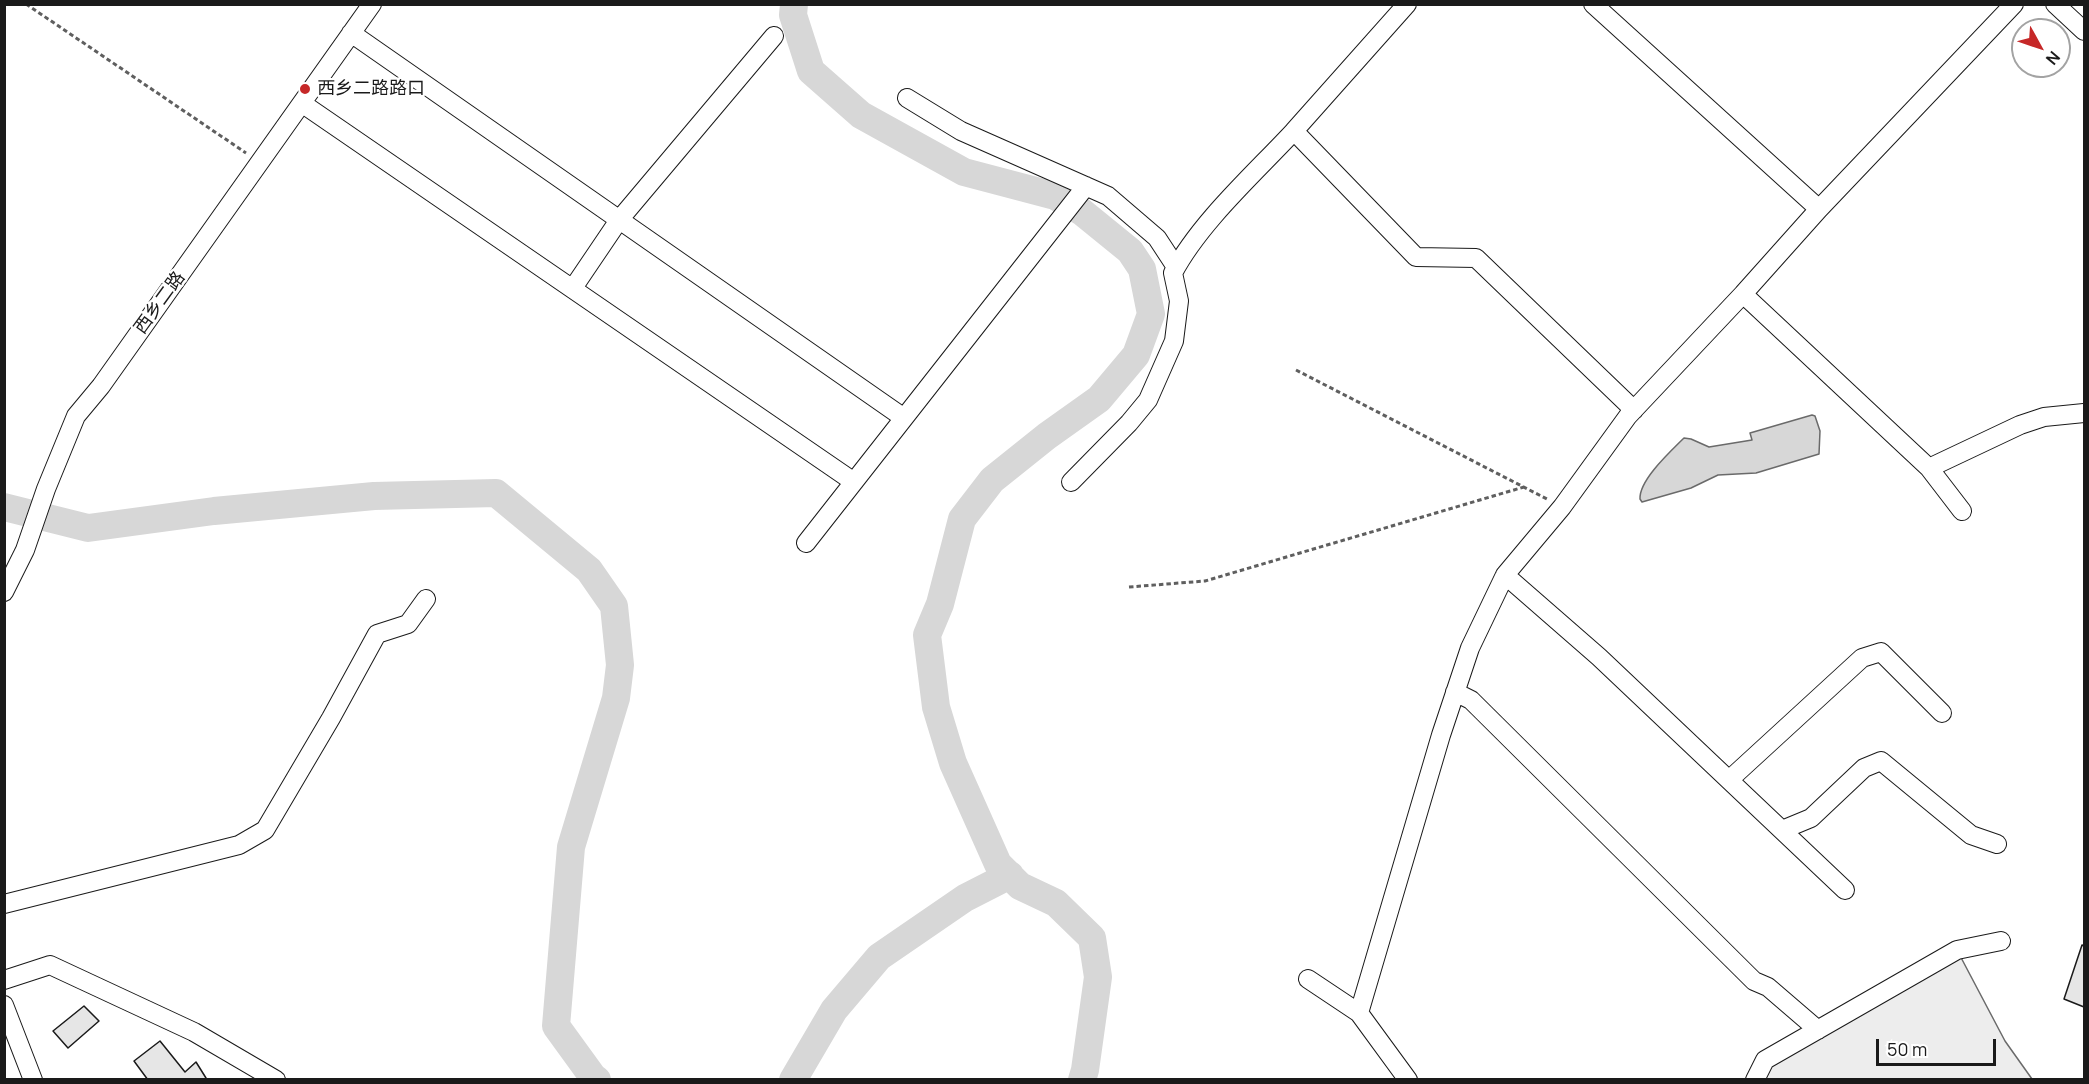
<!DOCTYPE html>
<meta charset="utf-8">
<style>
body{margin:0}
#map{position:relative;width:2089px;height:1084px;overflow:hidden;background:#fff;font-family:Manrope,sans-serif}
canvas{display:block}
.frame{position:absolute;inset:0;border:6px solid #1a1a1a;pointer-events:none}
.north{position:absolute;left:2011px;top:18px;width:60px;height:60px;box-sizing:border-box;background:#fff;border:2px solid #a3a3a3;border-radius:50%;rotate:130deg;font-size:16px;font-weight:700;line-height:24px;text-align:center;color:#1a1a1a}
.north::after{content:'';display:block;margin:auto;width:21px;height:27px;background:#c62828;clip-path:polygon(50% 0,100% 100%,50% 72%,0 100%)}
.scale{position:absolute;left:1876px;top:1039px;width:120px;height:27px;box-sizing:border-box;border:3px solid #1a1a1a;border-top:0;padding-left:8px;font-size:18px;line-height:21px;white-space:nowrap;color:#1a1a1a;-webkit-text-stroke:4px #fff;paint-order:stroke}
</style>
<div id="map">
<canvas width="2089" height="1084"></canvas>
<div class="frame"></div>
<div class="north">N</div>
<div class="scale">50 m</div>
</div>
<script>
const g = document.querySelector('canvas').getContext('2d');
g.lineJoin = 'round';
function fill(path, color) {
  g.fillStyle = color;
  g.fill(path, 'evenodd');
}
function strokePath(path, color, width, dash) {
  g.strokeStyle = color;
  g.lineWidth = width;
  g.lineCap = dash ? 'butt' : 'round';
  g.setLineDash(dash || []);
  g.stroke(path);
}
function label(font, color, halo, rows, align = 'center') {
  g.font = font + ' Manrope,"Noto Sans SC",sans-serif';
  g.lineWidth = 4.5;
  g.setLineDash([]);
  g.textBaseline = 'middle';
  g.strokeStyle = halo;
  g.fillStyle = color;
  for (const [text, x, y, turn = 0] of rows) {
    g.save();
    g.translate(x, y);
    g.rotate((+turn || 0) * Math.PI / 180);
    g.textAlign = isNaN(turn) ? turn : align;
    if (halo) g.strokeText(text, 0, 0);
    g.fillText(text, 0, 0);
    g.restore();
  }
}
const built = new Path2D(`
 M1957,950L2005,1041L2032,1079L1755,1080L1765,1060Z`);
fill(built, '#ededed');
strokePath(built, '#6a6a6a', 1.5);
const water = new Path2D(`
 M1812,415L1815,416L1820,431L1819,454L1756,473L1718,475L1691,488L1642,502L1640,499C1639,480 1671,451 1684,438L1691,439L1709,447L1752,440L1750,433Z`);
fill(water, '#d7d7d7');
strokePath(water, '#6a6a6a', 1.5);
strokePath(new Path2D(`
 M794,4L793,15L811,71L861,115L964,172L1055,196L1082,212L1130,251L1142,269L1151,314L1136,355L1099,399L1047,436L992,480L962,519L940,604L927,635L936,707L953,763L998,864L1020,886L1056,903L1092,938L1098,977L1085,1070L1082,1080
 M4,507L88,528L214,511L374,496L496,493L589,570L614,606L620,665L616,698L571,847L556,1026L593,1077L597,1080
 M793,1080L834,1010L879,957L965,898L1010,875`), '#d7d7d7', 28);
const building = new Path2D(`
 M2082,945L2084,946V1007L2064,999Z
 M84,1006L99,1021L68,1048L53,1031Z
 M160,1041L185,1072L196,1062L206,1078L204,1080H148L134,1061Z`);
fill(building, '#e6e6e6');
strokePath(building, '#1a1a1a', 1.5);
const minor = new Path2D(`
 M1407,4L1294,131L1416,257L1476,258L1634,410
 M1593,4L1819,209
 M2055,4L2084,31
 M351,33L904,418
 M907,98L961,131L1108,196L1157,238L1176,267
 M303,104L854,482
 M573,288L619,220L774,36
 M1743,294L1929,468L1962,511
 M1929,468L2020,425L2044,417L2084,413
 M1071,482L1129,423L1148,400L1174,341L1179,301L1173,273C1200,222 1255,173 1294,131
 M806,543L1086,186
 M1505,575L1599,657L1845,890
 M4,592L25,550L46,489L76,416L101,386L372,4
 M1455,692L1471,700L1754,981L1768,987L1818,1030
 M1729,780L1862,658L1881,652L1942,713
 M1782,830L1811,818L1864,768L1881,761L1971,835L1997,844
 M4,904L239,845L265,830L331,718L377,634L408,624L426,599
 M1308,979L1359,1013L1408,1080
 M4,980L50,965L194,1032L276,1080
 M4,1005L33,1080
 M1359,1013L1441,735L1470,648L1505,575L1562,507L1628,416L1743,294L1819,209L2014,4
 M1755,1080L1765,1060L1957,950L2001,941`);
strokePath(minor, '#1a1a1a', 20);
strokePath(new Path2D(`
 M26,4L246,153
 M1296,370L1547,499
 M1129,587L1205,581L1524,487`), '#5f5f5f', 3, [4.5, 3]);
strokePath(minor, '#fff', 18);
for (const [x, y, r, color] of [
 [305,89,6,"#c62828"]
]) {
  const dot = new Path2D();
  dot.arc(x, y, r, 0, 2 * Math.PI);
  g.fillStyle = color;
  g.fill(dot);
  strokePath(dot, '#fff', 2);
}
label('18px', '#1a1a1a', '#fff', [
 ["西乡二路路口",317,89]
], 'left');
label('18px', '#1a1a1a', '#fff', [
 ["西乡二路",160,303,-54]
]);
</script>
